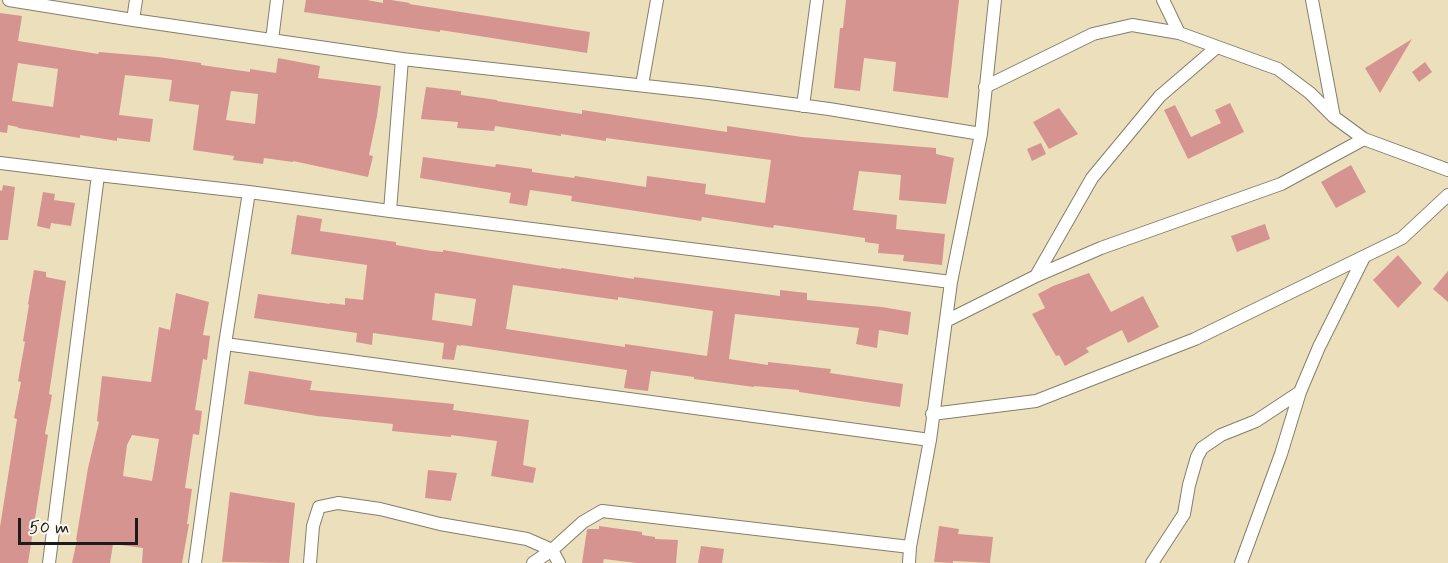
<!DOCTYPE html>
<style>
body{margin:0}
#map{position:relative;width:1448px;height:563px;overflow:hidden;background:#ecdfbc;font-family:Mynerve,sans-serif}
canvas{display:block}
.scale{position:absolute;left:18px;top:518px;width:120px;height:27px;box-sizing:border-box;border:3px solid #1c1c1c;border-top:0;padding-left:8px;font-size:18px;line-height:21px;white-space:nowrap;color:#1c1c1c;-webkit-text-stroke:4px #fbf7ec;paint-order:stroke}
</style>
<div id="map">
<canvas width="1448" height="563"></canvas>
<div class="scale">50 m</div>
</div>
<script>
const g = document.querySelector('canvas').getContext('2d');
g.lineJoin = 'round';
function fill(path, color) {
  g.fillStyle = color;
  g.fill(path, 'evenodd');
}
function strokePath(path, color, width, dash) {
  g.strokeStyle = color;
  g.lineWidth = width;
  g.lineCap = dash ? 'butt' : 'round';
  g.setLineDash(dash || []);
  g.stroke(path);
}
fill(new Path2D(`
 M306,0H367L383,3V0H391L410,3L409,4L590,32L587,53L460,33L440,30V32L304,12Z
 M846,0H959L948,98L893,91L896,62L864,58L860,91L834,88L840,28H843Z
 M0,13L22,16L18,41L98,54L99,52L158,57L201,63V65L250,72V69L276,73L278,58L320,66L318,78L381,86L377,116L369,155L373,156L368,177L293,161V162L264,158L263,164L233,160L234,156L193,150L199,105L169,101L172,80L125,75L119,115L153,119L150,142L117,138V141L80,135V138L18,128V127L8,125L7,133L0,132ZM18,63L58,69L53,107L12,101ZM231,91L258,94L255,124L226,120Z
 M1412,39L1380,93L1365,68Z
 M1425,62L1432,72L1419,82L1412,72Z
 M426,87L461,91V95L497,100V101L582,114V110L727,132V126L802,137L936,148V154L954,158L946,204L899,200L901,175L859,171L853,210L897,215L896,229L945,234L942,265L903,261L904,255L878,253L879,244L865,242V238L774,225L773,228L702,217L701,221L571,201L572,196L530,190L527,206L509,203L511,193L420,178L423,157L495,167L496,164L532,169V172L574,178L575,176L646,187L647,176L706,184L705,194L765,203L771,160L606,138V141L561,134V136L495,126L494,131L457,128L458,122L421,119Z
 M1230,103L1244,132L1188,159L1164,110L1175,105L1191,137L1221,123L1215,110Z
 M1059,108L1078,134L1049,149L1033,122Z
 M1041,143L1046,154L1032,161L1027,149Z
 M1351,165L1366,192L1336,208L1321,182Z
 M3,185L15,187L8,240H0V190L2,191Z
 M43,192L55,194L54,200L75,203L71,226L51,223L50,229L37,226Z
 M297,215L322,219L320,231L396,242V245L432,251L443,252V250L561,269V268L634,279V277L780,296V290L807,293V300L882,307L911,312L908,335L879,330L877,348L856,344L859,328L735,314L729,359L768,365V362L831,369L830,373L903,384L900,407L799,392V390L754,386V387L694,379V377L651,371L648,391L624,388L627,370L461,345V346L457,345L454,360L442,359L444,343L373,333L372,345L356,342L357,333L254,318L258,294L330,304V303L345,305V298L363,300L367,265L291,254ZM513,285L618,300V297L713,311L707,356L625,344V347L506,329ZM435,293L476,299L472,326L432,320Z
 M1265,224L1270,239L1237,252L1231,236Z
 M1398,255L1422,283L1398,308L1373,280Z
 M34,270L46,272V277L66,281L49,394L52,395L45,434L48,435L28,563H0V527L17,419L14,418L21,382L18,381L25,342L23,341L29,305L28,304Z
 M1448,271V302L1433,289Z
 M1089,273L1111,312L1143,296L1159,327L1128,343L1122,330L1086,348L1089,352L1065,366L1059,355L1056,356L1032,314L1045,308L1038,294L1053,286Z
 M176,293L209,302L203,335L210,336L207,360L203,359L195,410L202,411L199,435L193,434L185,488L192,489L187,524H189L182,563H142L143,548L113,544L110,563H72L77,540H76L88,468L99,422L97,421L102,376L151,382L159,327L170,330ZM132,435L159,439L152,481L123,476L127,445Z
 M249,371L312,381L310,390L454,404L453,410L529,420L523,465L536,468L533,483L491,476L497,441L451,435V437L392,431L393,424L317,416L244,404Z
 M428,470L457,473L451,501L425,498Z
 M230,492L295,503L289,563L222,562Z
 M599,526L642,532V535L655,537V539L678,540L676,563H637L604,559L603,563H582L587,530L588,529H599Z
 M939,526L959,529L958,534L993,537L990,563L953,561V563L934,562Z
 M701,546L724,549L722,563H698Z`), '#d59490');
const minor = new Path2D(`
 M9,0L133,20L402,59
 M1163,0L1179,33
 M1312,0L1334,117
 M133,20L136,0
 M272,40L277,0
 M642,85L657,0
 M985,87L1093,34L1132,25L1179,33L1278,69L1310,93L1334,117L1364,139L1448,170
 M803,106L817,0
 M0,163L98,175L249,192L390,211L951,282
 M390,211L402,59L709,93L829,109L981,134
 M1036,276L1092,178L1160,96L1217,47
 M946,321L1036,276L1101,248L1281,184L1364,139
 M225,344L930,440
 M932,414L1036,401L1195,339L1402,238L1448,195
 M49,563L98,175
 M195,563L225,344L249,192
 M310,563L313,526L319,507L338,503L380,509L440,524L527,539L552,550L559,563
 M533,563L552,550L583,522L602,511L910,547
 M909,563L910,547L930,440L951,282L981,134L995,0
 M1152,563L1184,514L1189,485L1197,457L1202,448L1221,435L1256,421L1300,392
 M1241,563L1281,454L1300,392L1319,347L1364,257`);
strokePath(minor, '#847e6c', 14);
strokePath(minor, '#fff', 12);
</script>
